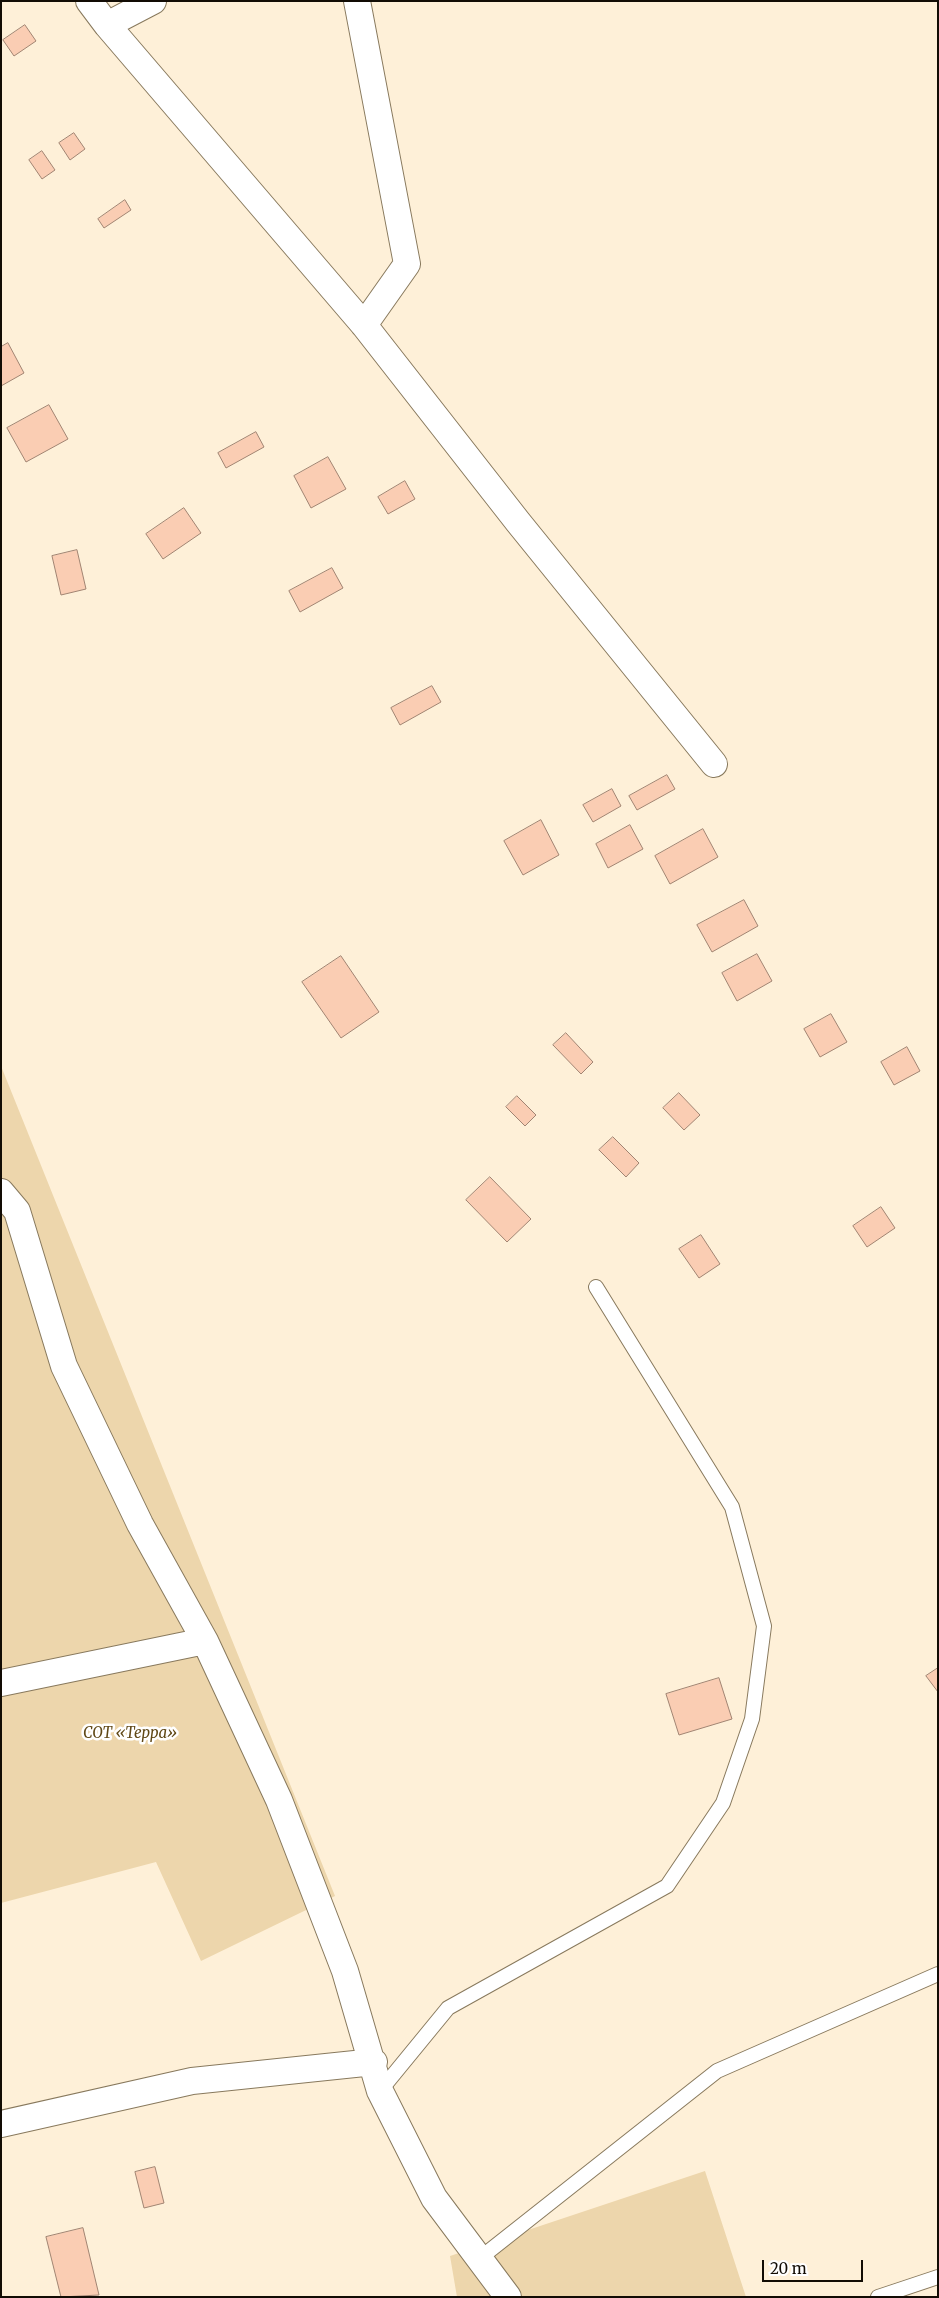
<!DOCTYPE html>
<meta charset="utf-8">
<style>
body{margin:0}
#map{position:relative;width:939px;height:2298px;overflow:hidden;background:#fef0d8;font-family:Merriweather,serif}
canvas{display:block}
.frame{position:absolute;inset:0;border:2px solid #120c04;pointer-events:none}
.scale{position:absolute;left:762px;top:2260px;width:101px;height:22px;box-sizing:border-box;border:2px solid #120c04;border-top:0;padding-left:6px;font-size:15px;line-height:18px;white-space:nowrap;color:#120c04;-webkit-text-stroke:4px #fff;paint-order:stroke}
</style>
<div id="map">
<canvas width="939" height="2298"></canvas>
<div class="frame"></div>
<div class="scale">20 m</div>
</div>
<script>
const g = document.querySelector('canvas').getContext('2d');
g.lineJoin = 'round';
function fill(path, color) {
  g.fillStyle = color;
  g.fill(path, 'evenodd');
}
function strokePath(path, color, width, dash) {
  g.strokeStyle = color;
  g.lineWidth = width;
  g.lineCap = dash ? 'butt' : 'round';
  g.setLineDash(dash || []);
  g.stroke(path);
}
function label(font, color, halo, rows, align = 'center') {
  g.font = font + ' Merriweather,serif';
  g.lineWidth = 5;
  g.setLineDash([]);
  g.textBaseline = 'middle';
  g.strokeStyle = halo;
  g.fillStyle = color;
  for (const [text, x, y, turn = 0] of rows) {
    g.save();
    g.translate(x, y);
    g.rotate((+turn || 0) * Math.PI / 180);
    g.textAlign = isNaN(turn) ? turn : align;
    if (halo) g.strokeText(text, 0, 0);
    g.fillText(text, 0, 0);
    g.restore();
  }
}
fill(new Path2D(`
 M1,1066L335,1896L201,1961L156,1862L1,1903Z
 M705,2171L746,2297H457L450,2256Z`), '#edd6ac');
const building = new Path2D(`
 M25,25L36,41L14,56L3,40Z
 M74,133L85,149L70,160L59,143Z
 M42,151L55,170L42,179L29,160Z
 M125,200L131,210L104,228L98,219Z
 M8,343L24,373L1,386V347Z
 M49,405L68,439L26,462L7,428Z
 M256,432L264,447L226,468L218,453Z
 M328,457L346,489L311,508L294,476Z
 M405,481L415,499L388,514L378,497Z
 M184,508L201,533L163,559L146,534Z
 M77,550L86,589L61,595L52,556Z
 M332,568L343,588L300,612L289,591Z
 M432,686L441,702L400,725L391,708Z
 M667,775L675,789L637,810L629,796Z
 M612,789L621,806L593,822L583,805Z
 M541,820L559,855L523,875L504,841Z
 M630,825L643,849L608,868L596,844Z
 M703,829L718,857L670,884L655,856Z
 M744,900L758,926L712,952L697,925Z
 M757,954L772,981L737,1001L722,973Z
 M341,956L379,1012L341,1038L302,982Z
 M831,1014L847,1042L820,1057L804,1029Z
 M566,1033L593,1062L581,1074L553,1045Z
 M907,1047L920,1071L894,1085L881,1062Z
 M679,1093L700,1115L684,1130L663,1108Z
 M517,1096L536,1115L525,1126L506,1107Z
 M613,1137L639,1163L626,1177L599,1150Z
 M490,1177L531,1219L507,1242L466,1200Z
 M881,1207L895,1228L867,1247L853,1226Z
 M701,1235L720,1264L699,1278L679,1249Z
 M938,1668V1692L926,1676Z
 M719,1678L732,1719L679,1735L666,1694Z
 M155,2167L164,2203L144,2208L135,2172Z
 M83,2228L99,2295L61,2297L46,2237Z`);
fill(building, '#facdb3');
strokePath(building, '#a18472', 1);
const service = new Path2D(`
 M380,2091L448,2008L667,1886L723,1803L752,1719L764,1626L732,1507L596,1287
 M479,2259L717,2071L938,1974
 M878,2297L938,2277`);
const minor = new Path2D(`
 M89,1L107,25L153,1
 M357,1L407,264L364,325
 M107,25L364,325L518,522L714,764
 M1,1192L17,1211L64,1366L140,1524L205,1641L279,1800L345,1971L380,2091L434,2198L508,2297
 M1,1683L205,1641
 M1,2124L192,2081L374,2062`);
strokePath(service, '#88795d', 16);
strokePath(minor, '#88795d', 28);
strokePath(service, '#fff', 14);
strokePath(minor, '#fff', 26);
label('italic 15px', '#604816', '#fff', [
 ["СОТ «Терра»",130,1734]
]);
</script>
